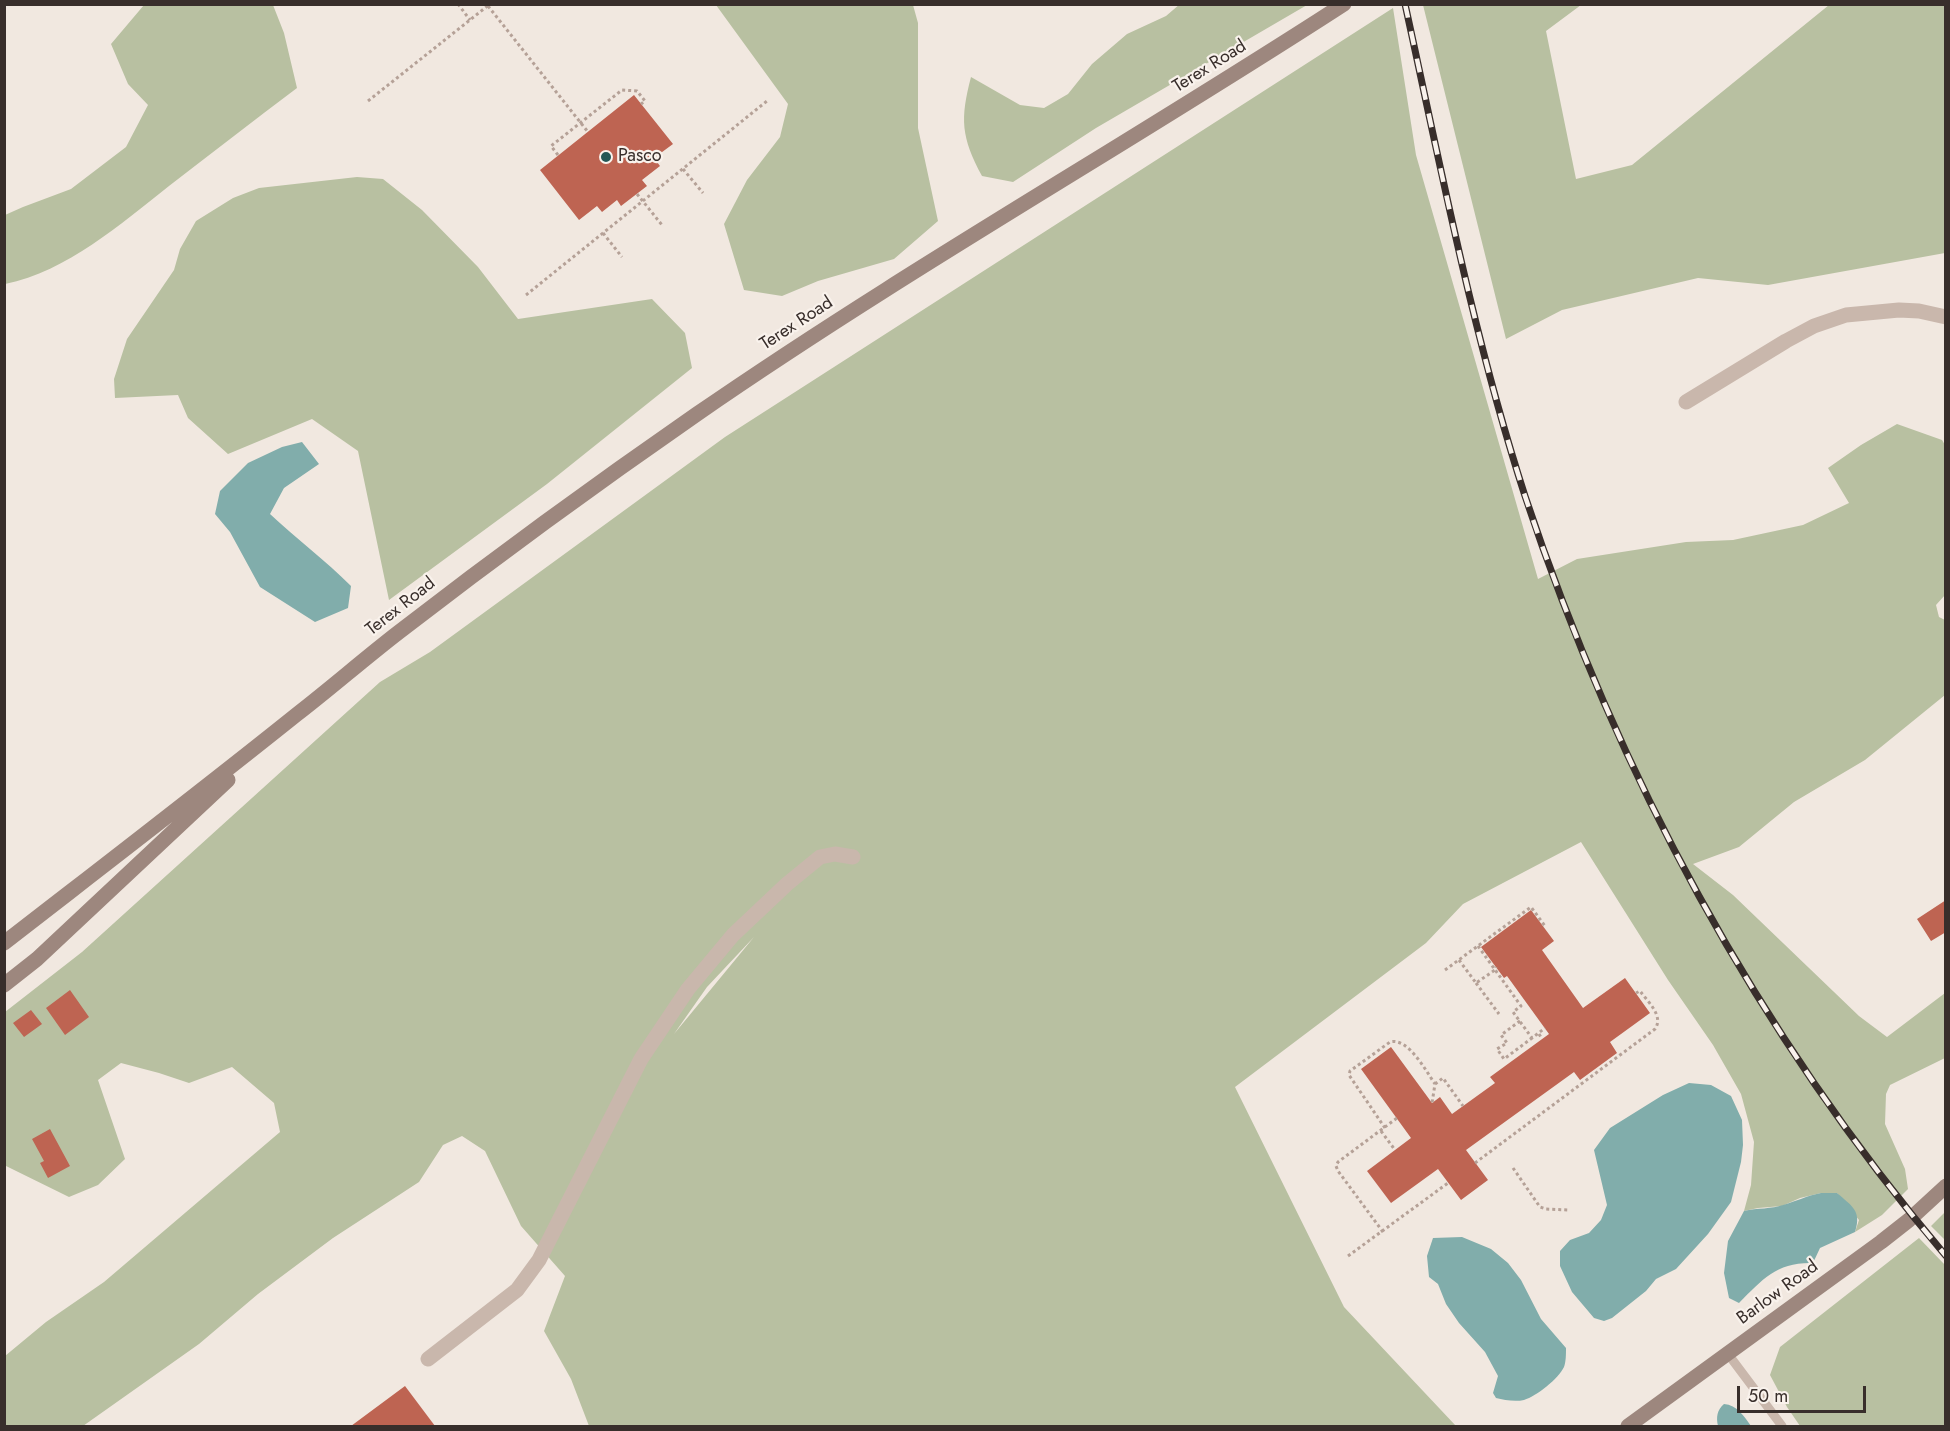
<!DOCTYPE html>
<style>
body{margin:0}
#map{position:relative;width:1950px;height:1431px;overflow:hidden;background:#f1e8e0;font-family:Jost,sans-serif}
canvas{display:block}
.frame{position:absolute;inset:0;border:6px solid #382e2b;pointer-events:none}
.scale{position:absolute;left:1737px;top:1386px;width:129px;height:27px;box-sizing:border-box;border:3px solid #382e2b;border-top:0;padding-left:8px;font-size:18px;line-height:21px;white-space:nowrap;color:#382e2b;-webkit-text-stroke:4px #f9f2ec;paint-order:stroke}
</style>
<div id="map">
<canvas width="1950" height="1431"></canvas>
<div class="frame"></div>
<div class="scale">50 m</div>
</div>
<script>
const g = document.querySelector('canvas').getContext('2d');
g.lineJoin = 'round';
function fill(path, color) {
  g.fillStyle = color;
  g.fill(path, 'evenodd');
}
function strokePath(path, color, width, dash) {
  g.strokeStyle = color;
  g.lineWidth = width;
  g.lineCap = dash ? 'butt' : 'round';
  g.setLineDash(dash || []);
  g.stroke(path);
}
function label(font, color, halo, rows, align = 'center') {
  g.font = font + ' Jost,sans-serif';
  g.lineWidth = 4.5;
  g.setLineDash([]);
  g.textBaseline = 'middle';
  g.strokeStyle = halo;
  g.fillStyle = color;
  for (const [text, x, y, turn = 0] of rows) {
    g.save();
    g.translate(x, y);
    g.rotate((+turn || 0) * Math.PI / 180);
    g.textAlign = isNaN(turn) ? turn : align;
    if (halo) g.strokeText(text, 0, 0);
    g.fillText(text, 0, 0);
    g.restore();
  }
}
fill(new Path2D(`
 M1180,4L1307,5L1096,128L1013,182L982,176C961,137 960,119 971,77L1020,105L1044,108L1068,94L1092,64L1127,34L1166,16Z
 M144,5H273L284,33L297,88C254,120 212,153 169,186C119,225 68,271 5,284V215L23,207L71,189L126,147L148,105L128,84L111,44Z
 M716,5H913L918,23V128L938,221L894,259L818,281L782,296L744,290L724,224L747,180L780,137L788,104Z
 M1423,5H1581L1546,31L1576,179L1632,165L1829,5H1945V253L1768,285L1698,278L1562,310L1506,339Z
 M1393,8L1416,155L1538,579L1577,559L1686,542L1733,540L1803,525L1849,503L1828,468L1861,445L1897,424L1942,440L1945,445V595L1936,605L1939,617L1945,620V695L1865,760L1794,802L1739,847L1693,864L1733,895L1859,1016L1887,1037L1945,993V1058L1890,1085L1886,1094L1885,1124L1905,1169L1908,1189L1882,1215L1855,1232L1859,1220L1837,1193H1821L1800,1198L1782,1206L1758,1208L1744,1211L1751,1185L1754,1142L1741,1094L1713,1045L1668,980L1581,842L1463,904L1426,943L1235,1087L1344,1307L1456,1426H589L571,1379L544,1331L565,1276L521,1226L485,1151L462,1136L443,1145L419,1182L333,1238L258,1294L199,1344L83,1426H5V1356L46,1322L104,1282L280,1132L274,1103L232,1067L189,1083L159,1073L121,1063L98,1080L125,1159L98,1185L69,1197L6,1166L5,1167V1012L82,952L380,682L430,652L725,437ZM754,937L674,1034L707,987Z
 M357,177L383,179L422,210L478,267L518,319L652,299L685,333L692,368L547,484L389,600L358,451L312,419L228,454L188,418L178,395L115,398L114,379L127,339L174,270L180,249L196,221L233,198L259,188Z
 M1945,1212V1240L1931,1226Z
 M1919,1238L1945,1265V1426H1800L1787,1407L1770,1375L1780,1347Z`), '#b8c0a1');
fill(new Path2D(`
 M302,442L319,464L284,488L270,514C297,539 325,560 351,586L348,608L315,622L260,587L230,532L215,514L220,491L248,463L282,447Z
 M1689,1083L1711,1085L1731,1096L1742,1120L1743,1145L1741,1162L1731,1202L1708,1234L1676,1269L1656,1279L1646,1291L1612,1318L1604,1321L1594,1318L1572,1292L1560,1266V1251L1570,1240L1589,1233L1601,1220L1607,1205L1594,1150L1610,1128L1663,1095Z
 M1821,1193H1837C1852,1206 1862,1211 1855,1232L1820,1248L1813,1263C1777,1262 1763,1279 1739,1303L1729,1298L1724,1273L1728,1241L1744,1211C1757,1208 1772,1209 1783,1205C1797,1201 1806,1196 1821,1193Z
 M1462,1237L1491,1249L1508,1263L1521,1280L1541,1319L1566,1348C1566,1354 1566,1362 1564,1367C1558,1379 1537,1396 1524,1400C1515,1402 1504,1400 1496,1398L1493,1393L1498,1376L1485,1352L1459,1323L1446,1304L1438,1284L1429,1277L1427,1256L1433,1238Z
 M1724,1404C1737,1405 1744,1416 1751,1426H1718C1716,1417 1717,1410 1724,1404Z`), '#81adab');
fill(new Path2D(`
 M634,95L673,144L654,158L660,166L642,180L647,186L621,206L617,200L602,212L597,206L579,220L540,170Z
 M1946,900V932L1931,941L1917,919Z
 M1531,910L1554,941L1542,950L1583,1008L1625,978L1650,1013L1610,1042L1617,1053L1580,1080L1574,1072L1466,1150L1488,1180L1461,1200L1438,1169L1391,1203L1367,1171L1411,1138L1361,1069L1391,1047L1432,1103L1440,1097L1452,1114L1495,1083L1490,1077L1549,1034L1507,976L1504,978L1481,947Z
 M70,990L89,1017L65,1035L46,1008Z
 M31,1010L42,1024L24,1037L13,1023Z
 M50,1129L70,1166L48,1178L40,1163L44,1161L32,1139Z
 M405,1386L435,1426H351Z`), '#be6452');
strokePath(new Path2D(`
 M458,4L470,20
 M488,6L588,132
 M368,101L490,4
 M558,155L551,146L622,90L637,91L645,101L641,104
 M683,169L703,193
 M637,194L662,225
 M603,233L622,257
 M526,295L767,101
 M1478,946L1521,1006L1513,1012L1532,1038L1545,1028
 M1459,960L1476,983L1495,970L1496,967
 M1445,970L1531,907L1545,926H1543
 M1476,983L1499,1014
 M1520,1021L1501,1035L1507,1043L1497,1049L1504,1059L1532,1038
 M1539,1034L1542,1039
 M1435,1084L1443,1078L1463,1106
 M1385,1128L1349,1075L1350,1071L1390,1042C1408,1037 1426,1071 1435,1084L1432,1103
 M1381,1131L1395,1150
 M1475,1163L1655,1029C1664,1016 1648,1002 1640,991L1636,993
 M1513,1168L1540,1207L1546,1209L1569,1210
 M1383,1232L1338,1171L1336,1166L1338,1162L1397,1118
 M1348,1256L1448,1183`), '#b5a197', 3, [3, 3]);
strokePath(new Path2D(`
 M1728,1354L1782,1426`), '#c9b7ac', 9);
strokePath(new Path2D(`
 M1686,402L1786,341L1814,326L1846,315L1899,310L1919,311L1946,317
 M428,1359L517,1290L539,1260L641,1059L688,989L733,935L787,884L820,857L835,854L853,857`), '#c9b7ac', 15);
strokePath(new Path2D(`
 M4,943C102,867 200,792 296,715C331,688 364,659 399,632C496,557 596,484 697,414C907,269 1130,143 1344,4
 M4,985L37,959L228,780
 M1628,1426L1881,1242L1909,1220L1946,1186`), '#9d877e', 15);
const rail = new Path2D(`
 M1405,4C1441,168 1473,336 1525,496C1617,773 1757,1033 1946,1256`);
strokePath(rail, '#382e2b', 7);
strokePath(rail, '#f9f2ec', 4.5, [14]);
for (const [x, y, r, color] of [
 [606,157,6,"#235756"]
]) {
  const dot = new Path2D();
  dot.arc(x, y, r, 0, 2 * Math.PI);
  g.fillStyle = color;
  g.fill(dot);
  strokePath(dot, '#f9f2ec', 2);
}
label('18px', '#382e2b', '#f9f2ec', [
 ["Terex Road",1210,67,-32],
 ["Terex Road",797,324,-33],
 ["Terex Road",401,607,-38],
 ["Barlow Road",1778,1293,-36]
]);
label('18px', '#382e2b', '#f9f2ec', [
 ["Pasco",618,157]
], 'left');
</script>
